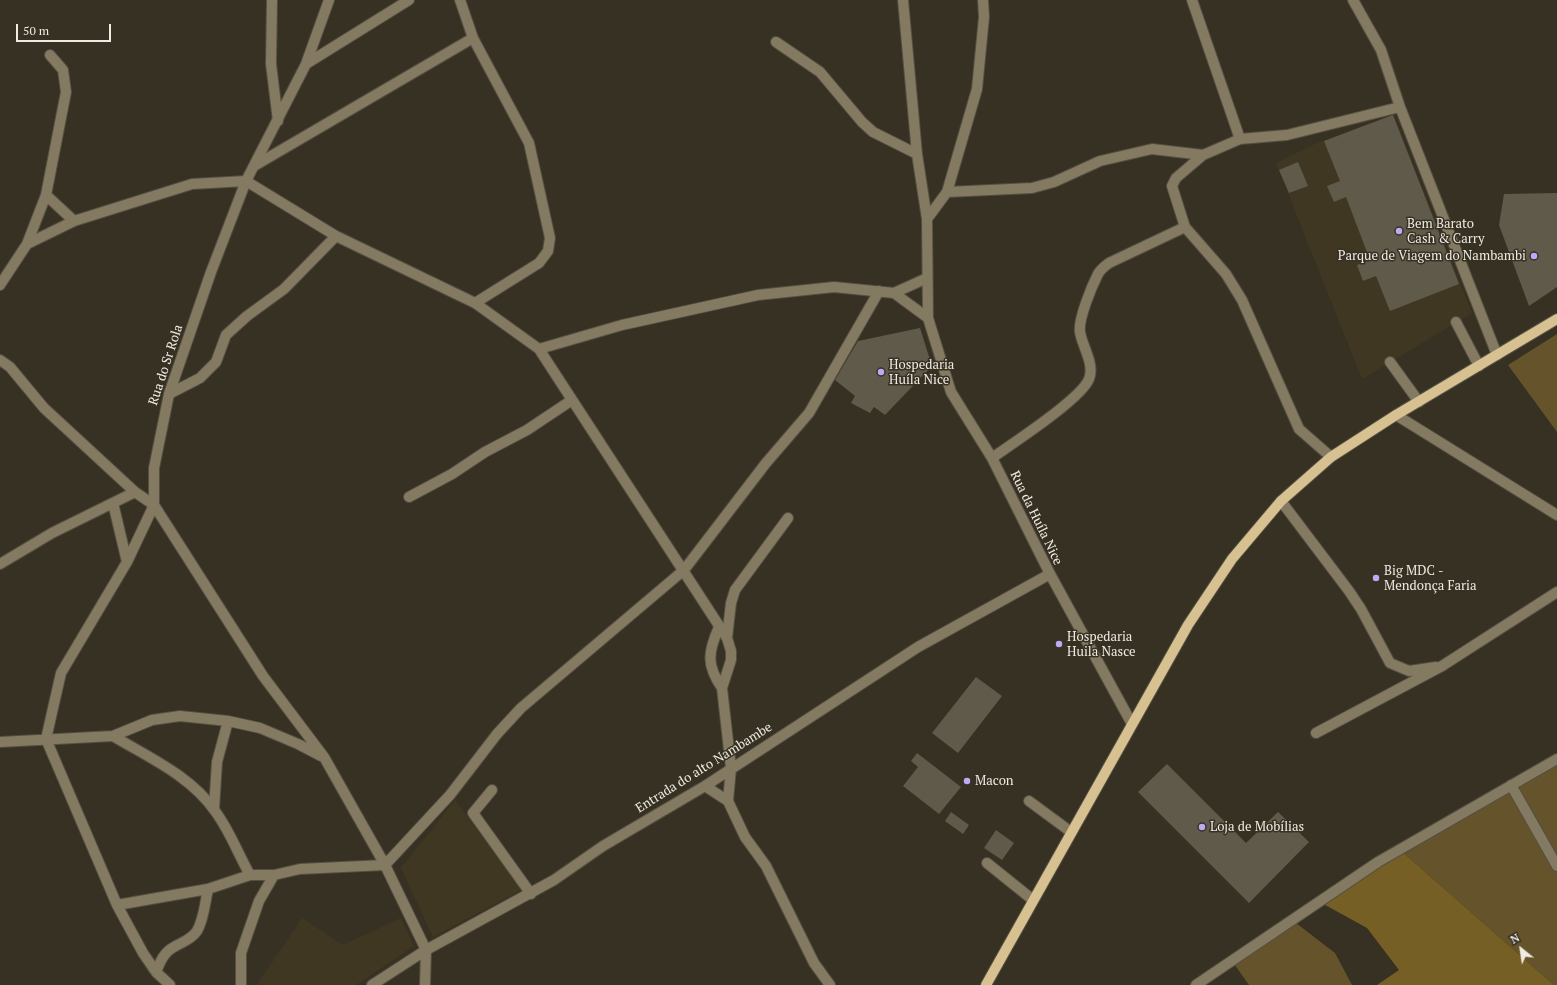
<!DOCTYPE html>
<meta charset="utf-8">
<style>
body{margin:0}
#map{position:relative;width:1557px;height:985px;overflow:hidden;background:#373123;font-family:"PT Serif",serif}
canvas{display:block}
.north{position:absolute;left:1501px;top:929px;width:40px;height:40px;-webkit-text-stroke:3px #373123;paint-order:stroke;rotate:330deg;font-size:11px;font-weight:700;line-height:16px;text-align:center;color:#efebe3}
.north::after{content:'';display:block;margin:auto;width:14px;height:18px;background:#efebe3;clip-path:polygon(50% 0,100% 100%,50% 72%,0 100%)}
.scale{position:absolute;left:16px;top:24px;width:95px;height:18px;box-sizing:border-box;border:2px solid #efebe3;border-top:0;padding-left:5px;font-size:12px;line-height:14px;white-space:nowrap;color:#efebe3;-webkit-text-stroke:3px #373123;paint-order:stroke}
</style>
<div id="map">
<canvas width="1557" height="985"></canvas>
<div class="north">N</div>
<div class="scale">50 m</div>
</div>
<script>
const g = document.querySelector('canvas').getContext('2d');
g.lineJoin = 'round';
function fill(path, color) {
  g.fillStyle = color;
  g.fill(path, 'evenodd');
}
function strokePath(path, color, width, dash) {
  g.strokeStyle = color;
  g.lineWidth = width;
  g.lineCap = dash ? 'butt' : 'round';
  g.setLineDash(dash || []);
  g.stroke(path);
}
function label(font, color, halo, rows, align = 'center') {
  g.font = font + ' "PT Serif",serif';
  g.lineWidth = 3;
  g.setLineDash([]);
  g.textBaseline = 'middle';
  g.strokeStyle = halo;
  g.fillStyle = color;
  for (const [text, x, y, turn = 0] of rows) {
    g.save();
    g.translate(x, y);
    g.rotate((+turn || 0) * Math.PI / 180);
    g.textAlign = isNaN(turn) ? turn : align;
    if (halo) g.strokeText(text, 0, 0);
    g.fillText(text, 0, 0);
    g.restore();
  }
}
fill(new Path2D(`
 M1393,114L1472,313L1362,379L1276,163L1315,144Z
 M455,800L523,889L433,937L401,868Z
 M302,918L343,945L401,918L414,946L356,985H257Z`), '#403723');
fill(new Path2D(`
 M1557,334V432L1508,365Z
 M1557,759V985H1554L1399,849Z
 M1292,920L1335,953L1352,985H1249L1232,961Z`), '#65542b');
fill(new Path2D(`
 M1399,849L1554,985H1377L1399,970L1367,928L1318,901Z`), '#765f24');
fill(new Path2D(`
 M1393,115L1459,284L1390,311L1376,276L1363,281L1357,265L1370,260L1346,197L1334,202L1327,186L1340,181L1324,141Z
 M1298,162L1308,186L1289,193L1279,170Z
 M1557,193V287L1529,306L1499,225L1504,194Z
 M920,328L932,366L885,415L874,407L870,413L851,403L855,396L835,380L858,341Z
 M976,677L1002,696L958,753L932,733Z
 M917,753L961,787L939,814L903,786L918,767L911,761Z
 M1167,764L1246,843L1278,812L1309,842L1249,903L1138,792Z
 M951,812L969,825L963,834L945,821Z
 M996,830L1014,843L1002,860L984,848Z`), '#605a4b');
const minor = new Path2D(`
 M272,0L271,64L278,121
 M460,0L473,38L529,143L550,238L548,251L539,263L475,303
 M903,0L917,154L927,219L928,318L951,392L992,458L1050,574L1132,724
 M1192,0L1240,139
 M1353,0L1381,50L1400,107L1497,355
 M776,42L820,72L862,122L873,132L917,154
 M306,64L409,0
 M254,166L473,38
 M947,192L1032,188L1054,182L1100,161L1152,149L1203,155
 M46,195L74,221
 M927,219L947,192L977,89L984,17L983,0
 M27,244L74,221L192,184L246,181L336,236L475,303L539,349L727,638L731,651V660L722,688L731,768L728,801L745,837L766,866L814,963L830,985
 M0,285L27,244L46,195L66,92L63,70L50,55
 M894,293L927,278
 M1456,322L1479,366
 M539,349L622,325L758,295L834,287L894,293L928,318
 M0,360L10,367L44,408L135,492L154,505L263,676L324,757L385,865L426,950L425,985
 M1390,362L1419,402
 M169,394L200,378L216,362L226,335L247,316L284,289L336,236
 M1396,415L1557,515
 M1331,457L1299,429L1242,300L1226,274L1185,227L1172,186L1176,178L1203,155L1240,139L1287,135L1400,107
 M992,458C1013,443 1081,399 1089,379C1095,364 1082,346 1080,332C1078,319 1092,286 1098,274C1100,270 1105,266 1109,263L1185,227
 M409,497L452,474L485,452L527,430L572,400
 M1281,501L1349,591L1361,609L1390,663L1409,671L1436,667
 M113,503L127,562
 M0,564L52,533L135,492
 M719,627C708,652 706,665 722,688
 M727,638L731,603L735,590L788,518
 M1316,733L1442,666L1557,592
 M113,736C148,757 191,776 215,811C230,831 238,854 250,875
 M0,742L113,736L152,720L180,716L228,721L260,728L298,744L321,756
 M1511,785L1557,866
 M705,786L728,801
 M492,790L473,813L531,894
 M1029,801L1071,832
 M214,809L217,762L228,721
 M987,863L1033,900
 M117,905L208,889L250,875H274L300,869L385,865L450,795L497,734L521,708L684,570L766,463L809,413L879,291
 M156,972C160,962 164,952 174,947C182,942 191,940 197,931C204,919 205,903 208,889
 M170,985L156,972L143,953L117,905L46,739L61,673L127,562L154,505V468L169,394L211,272L246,181L306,64L329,0
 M241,985V953L259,901L274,875
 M372,985L426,950L554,880L603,846L705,786L918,647L1050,574
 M1196,985L1378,862L1557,759`);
const major = new Path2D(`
 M986,985L1188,625L1232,559L1281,501L1331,457L1396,415L1557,319`);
strokePath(minor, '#544f42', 12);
strokePath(major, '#544f42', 12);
strokePath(minor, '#847a62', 10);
strokePath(major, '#d7c190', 10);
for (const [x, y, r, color] of [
 [1399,231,4,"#bfa9f4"],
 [1534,256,4,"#bfa9f4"],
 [881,372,4,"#bfa9f4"],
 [1376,578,4,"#bfa9f4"],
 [1059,644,4,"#bfa9f4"],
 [967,781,4,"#bfa9f4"],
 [1202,827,4,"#bfa9f4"]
]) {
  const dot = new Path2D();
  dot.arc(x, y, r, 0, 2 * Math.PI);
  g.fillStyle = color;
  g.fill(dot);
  strokePath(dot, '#373123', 1.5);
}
label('13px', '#efebe3', '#373123', [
 ["Bem Barato",1407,224],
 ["Cash & Carry",1407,239],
 ["Parque de Viagem do Nambambi",1526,256,"right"],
 ["Hospedaria",889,365],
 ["Huíla Nice",889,380],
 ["Big MDC -",1384,571],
 ["Mendonça Faria",1384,586],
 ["Hospedaria",1067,637],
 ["Huila Nasce",1067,652],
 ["Macon",975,781],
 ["Loja de Mobílias",1210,827]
], 'left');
label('13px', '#efebe3', '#373123', [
 ["Rua do Sr Rola",166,365,-72],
 ["Rua da Huíla Nice",1036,518,64],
 ["Entrada do alto Nambambe",704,768,-32]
]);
</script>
